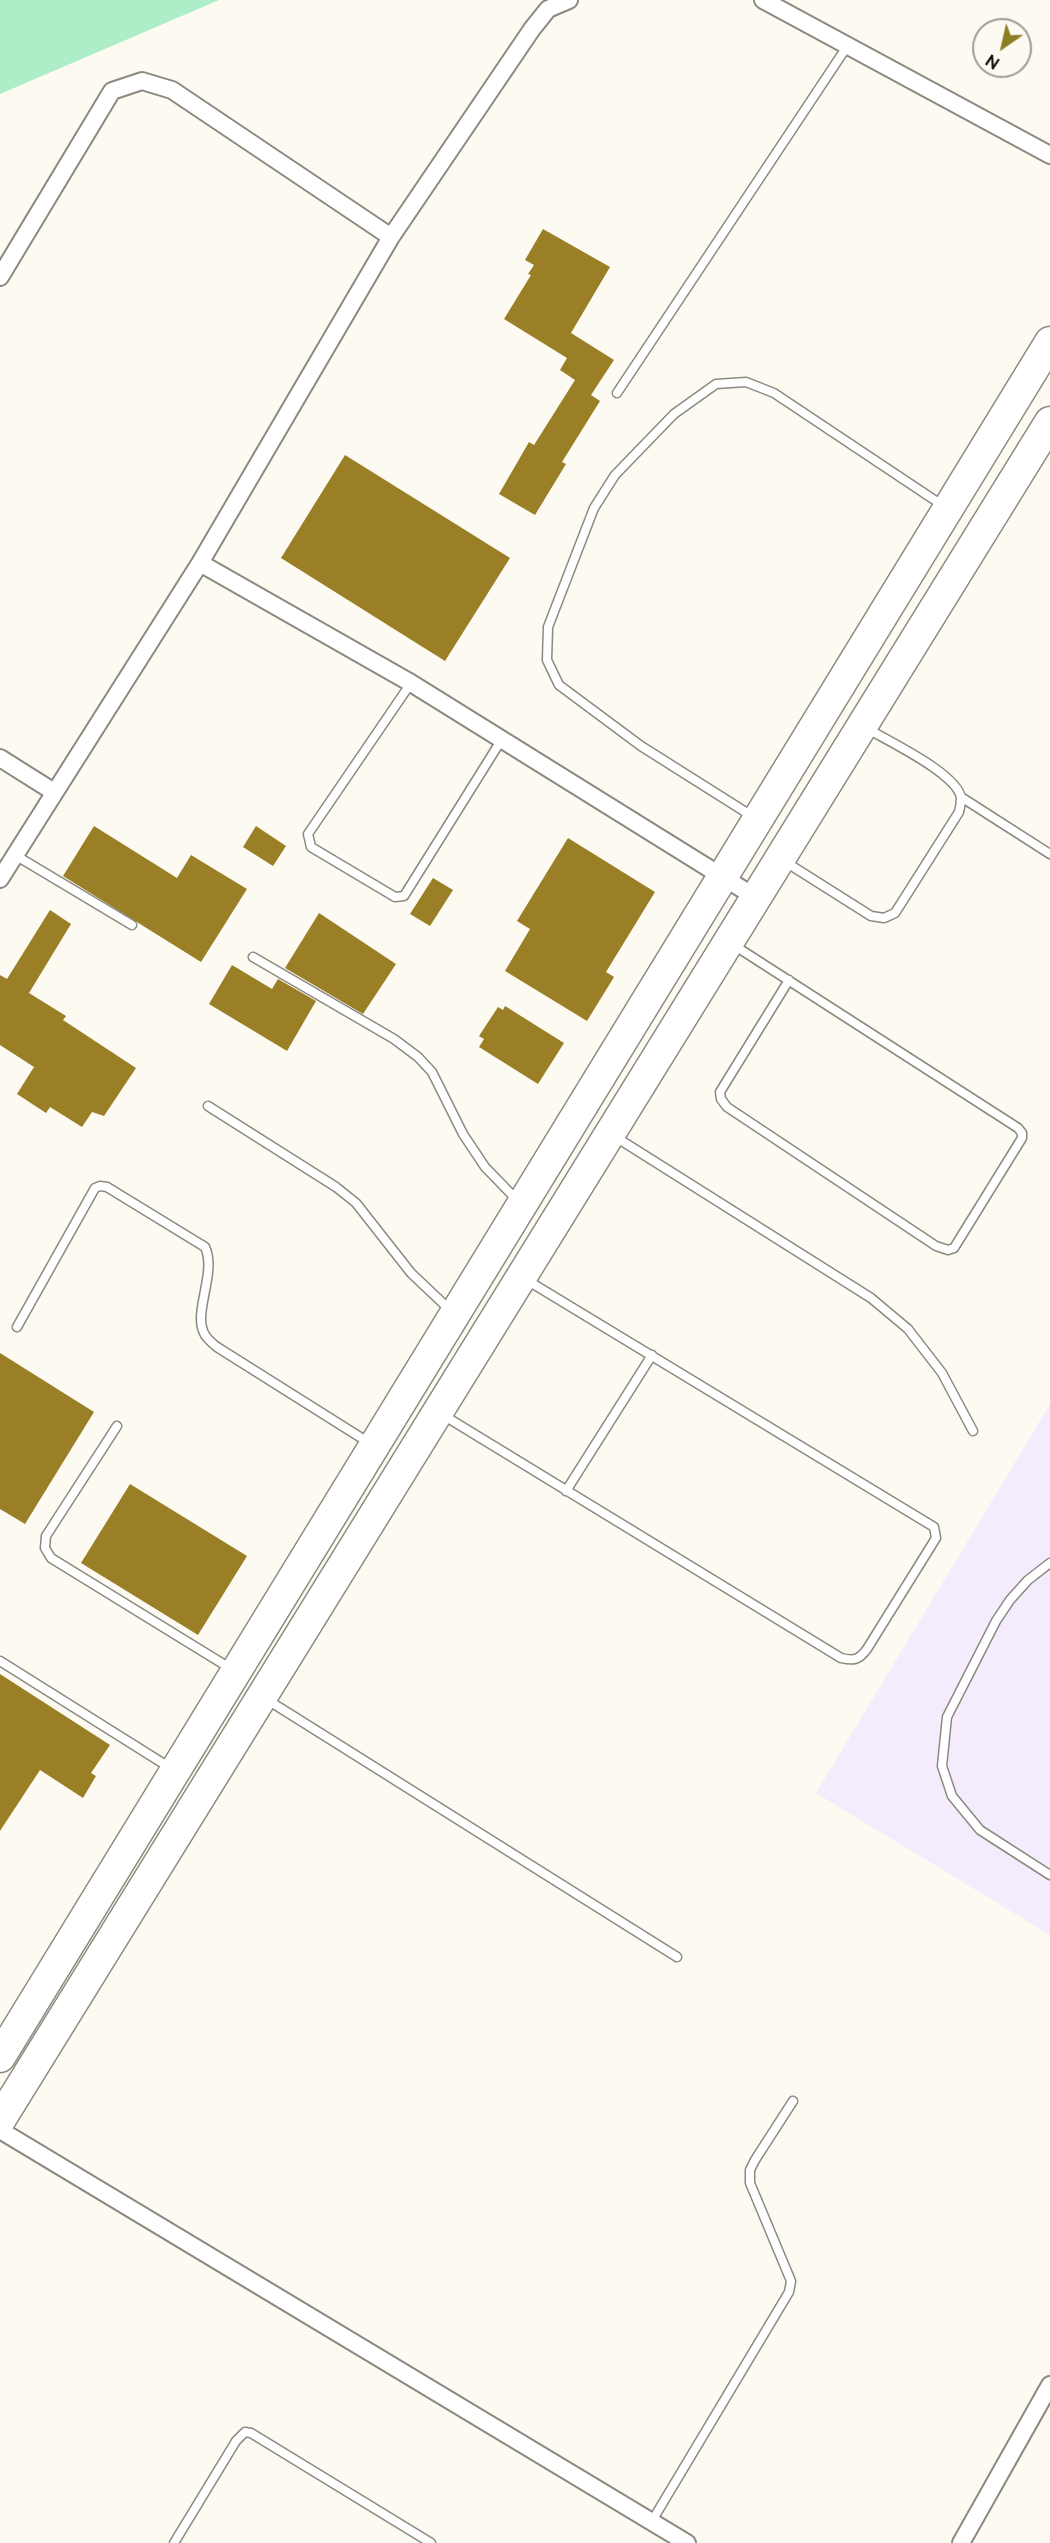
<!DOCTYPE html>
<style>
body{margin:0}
#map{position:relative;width:1050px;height:2543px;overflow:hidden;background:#fdfaf1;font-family:Raleway,sans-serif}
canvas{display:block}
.north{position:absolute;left:972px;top:18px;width:60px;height:60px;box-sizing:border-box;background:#fdfaf1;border:2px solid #9e9c95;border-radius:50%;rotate:214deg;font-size:16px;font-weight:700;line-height:24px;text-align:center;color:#100f0c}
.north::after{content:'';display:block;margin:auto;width:21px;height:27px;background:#8d7d23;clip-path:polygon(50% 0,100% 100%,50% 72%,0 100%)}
</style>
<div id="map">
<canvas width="1050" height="2543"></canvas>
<div class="north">N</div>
</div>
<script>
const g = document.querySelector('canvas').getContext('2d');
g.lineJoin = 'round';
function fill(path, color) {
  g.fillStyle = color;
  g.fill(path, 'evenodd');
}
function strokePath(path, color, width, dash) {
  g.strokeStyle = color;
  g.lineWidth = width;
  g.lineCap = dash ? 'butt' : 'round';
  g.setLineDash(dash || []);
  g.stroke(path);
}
fill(new Path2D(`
 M1050,1404V1935L816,1793Z`), '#f4ecfd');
fill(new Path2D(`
 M0,0H219L0,94Z`), '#adedc7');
fill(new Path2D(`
 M543,229L610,267L571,333L614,360L591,395L600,401L562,462L566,464L535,515L499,494L529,442L534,445L575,380L560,370L567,358L504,319L531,275L528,274L534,265L525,260Z
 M345,455L510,558L445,661L281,558Z
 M94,826L177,878L191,855L247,889L201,962L63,876Z
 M256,826L286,846L273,866L243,847Z
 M568,838L655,892L606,972L614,977L587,1021L505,971L530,929L517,921Z
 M433,878L453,890L430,926L410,914Z
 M50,910L71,924L29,993L66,1016L63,1020L136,1068L104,1116L92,1112L82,1127L50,1107L46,1113L17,1094L34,1067L0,1045V975L7,979Z
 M319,913L396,964L363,1014L285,968Z
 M232,965L272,989L278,979L316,1001L287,1051L209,1004Z
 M505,1006L564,1043L538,1084L479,1047L484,1039L479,1036L498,1007L503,1010Z
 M0,1353L94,1412L25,1524L0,1509Z
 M130,1484L247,1556L198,1635L81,1563Z
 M0,1674L110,1745L91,1773L96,1776L83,1798L40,1770L0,1831Z`), '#9a7f27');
const lane = new Path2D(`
 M617,393L848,45
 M411,683L308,834L311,847L395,897L404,896L502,739
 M961,797L1050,854
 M755,818L641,746L559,685L547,660L548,627L594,508L615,475L674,414L716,384L746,382L774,393L945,507
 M15,855L132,925
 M784,861L871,916L884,918L895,913L959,812C960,808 961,802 961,798C958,774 888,741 868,729
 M732,944L1018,1128L1022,1133V1138L954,1248L948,1250L936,1246L727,1107L721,1099L720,1092L789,980
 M253,957L394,1039L418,1057L432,1072L463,1134L485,1167L517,1200
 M208,1106L336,1187L356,1203L411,1273L450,1310
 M614,1136L871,1298L908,1329L942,1373L973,1431
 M17,1327L95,1188L100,1186L107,1187L205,1247C217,1272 193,1312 204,1333C206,1338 212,1343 217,1347L371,1444
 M443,1415L841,1658C854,1661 859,1660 867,1649L936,1538L934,1527L525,1279
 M117,1426L46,1536L45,1548L51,1558L233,1670
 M566,1491L652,1355
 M1050,1563L1028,1580L1010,1600L996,1621L947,1717L942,1766L952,1796L980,1830L1050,1875
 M0,1661L172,1769
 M266,1699L677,1957
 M652,2521L789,2292L791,2281L750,2183V2170L755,2160L793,2101
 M174,2543L236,2441L245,2432L251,2433L431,2543`);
const street = new Path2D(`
 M763,0L1050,155
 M0,277L112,91L142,81L172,90L391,237
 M200,563L411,683L755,897
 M0,758L54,792
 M0,879L200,563L391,237L532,29L548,9L569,0
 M0,2130L687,2543
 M961,2543L1050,2385`);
const highway = new Path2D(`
 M0,2057L1050,342
 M0,2120L1050,422`);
strokePath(lane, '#8c8981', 11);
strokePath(street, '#8c8981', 20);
strokePath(highway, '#8c8981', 33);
strokePath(lane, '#fff', 8);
strokePath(street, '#fff', 16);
strokePath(highway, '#fff', 30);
</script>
